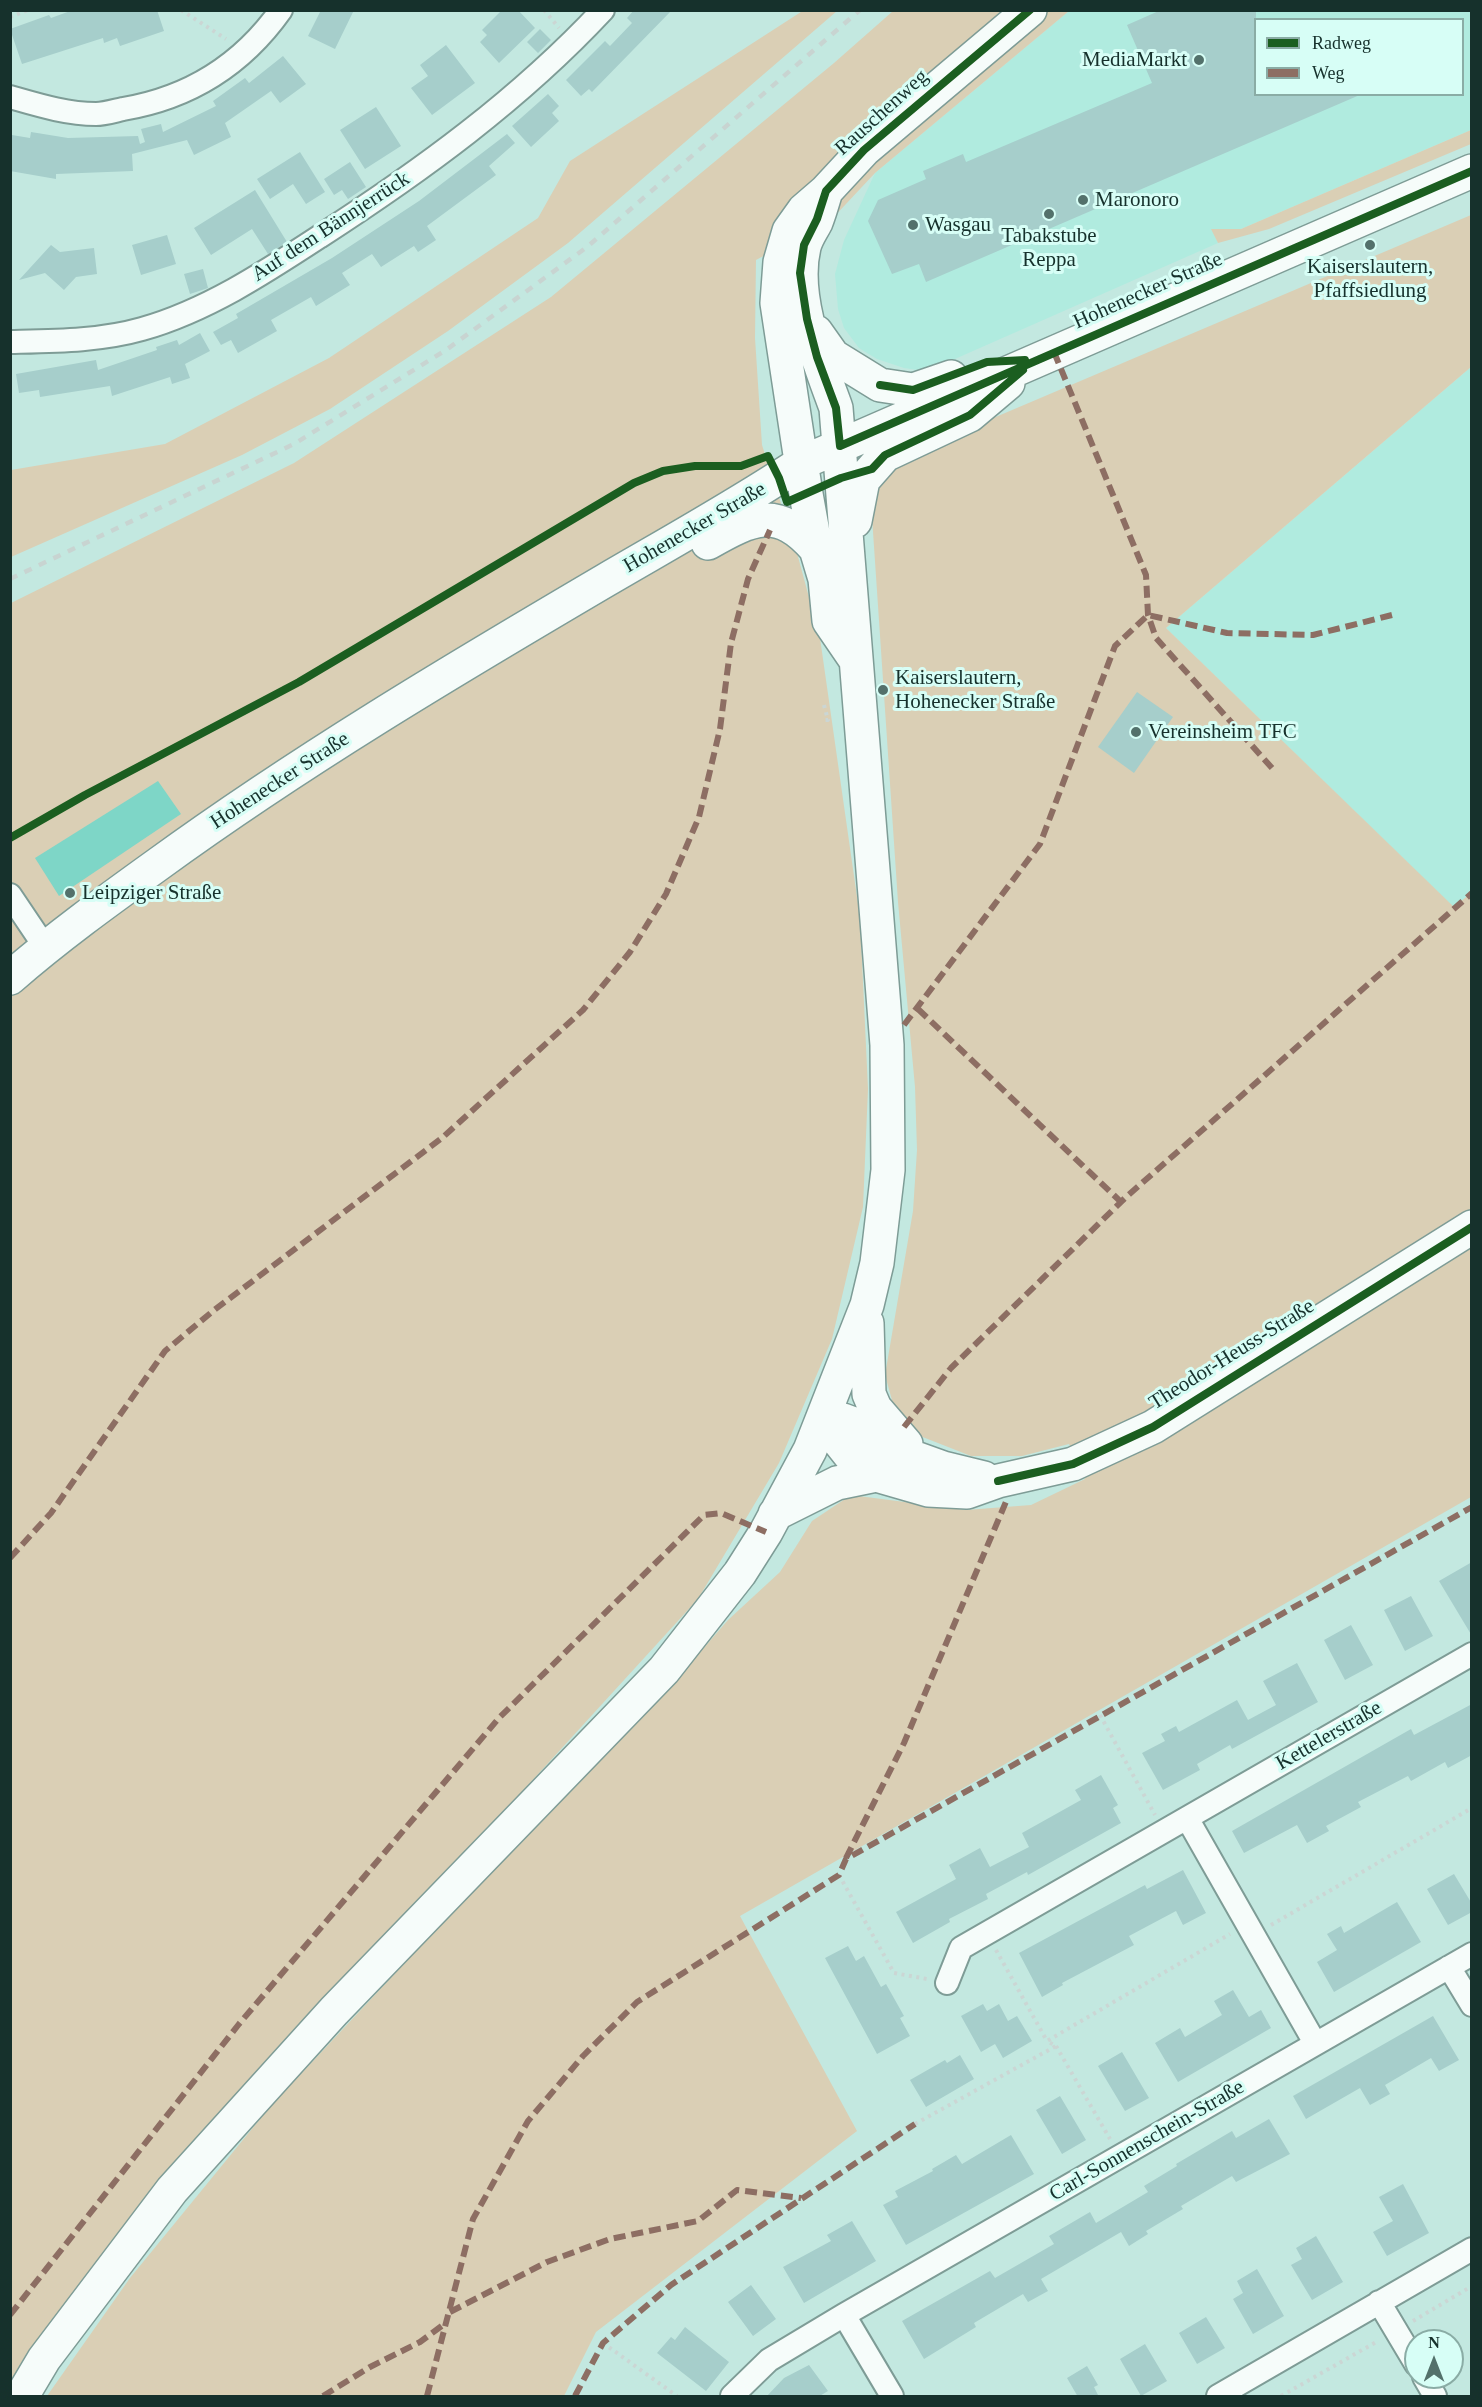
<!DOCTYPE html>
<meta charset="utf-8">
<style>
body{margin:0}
#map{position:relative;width:1482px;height:2407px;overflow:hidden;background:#c3e8e0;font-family:Georgia,serif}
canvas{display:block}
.frame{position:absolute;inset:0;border:12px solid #16312c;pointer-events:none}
.legend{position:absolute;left:1254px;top:18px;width:210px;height:78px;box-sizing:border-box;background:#d7fef6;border:2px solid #8aaca5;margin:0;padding:8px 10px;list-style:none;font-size:18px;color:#16312c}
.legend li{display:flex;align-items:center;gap:12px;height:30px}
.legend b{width:30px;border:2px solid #8aaca5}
.north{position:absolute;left:1404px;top:2329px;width:60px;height:60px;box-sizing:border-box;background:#d7fef6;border:2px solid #8aaca5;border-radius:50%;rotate:0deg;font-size:16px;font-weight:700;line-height:24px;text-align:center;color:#16312c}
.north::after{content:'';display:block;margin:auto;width:21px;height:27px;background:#53716b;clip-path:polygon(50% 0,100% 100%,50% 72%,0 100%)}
</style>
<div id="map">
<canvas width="1482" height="2407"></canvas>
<div class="frame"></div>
<ul class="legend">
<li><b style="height:8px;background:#1b5e20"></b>Radweg</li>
<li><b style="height:8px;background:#8d6e63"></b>Weg</li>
</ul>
<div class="north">N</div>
</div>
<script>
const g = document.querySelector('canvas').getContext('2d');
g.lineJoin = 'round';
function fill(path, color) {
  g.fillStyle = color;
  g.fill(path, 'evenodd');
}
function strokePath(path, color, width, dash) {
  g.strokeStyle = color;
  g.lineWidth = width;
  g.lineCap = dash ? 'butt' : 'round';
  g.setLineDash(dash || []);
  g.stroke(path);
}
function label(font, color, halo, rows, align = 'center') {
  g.font = font + ' Georgia,serif';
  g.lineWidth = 6;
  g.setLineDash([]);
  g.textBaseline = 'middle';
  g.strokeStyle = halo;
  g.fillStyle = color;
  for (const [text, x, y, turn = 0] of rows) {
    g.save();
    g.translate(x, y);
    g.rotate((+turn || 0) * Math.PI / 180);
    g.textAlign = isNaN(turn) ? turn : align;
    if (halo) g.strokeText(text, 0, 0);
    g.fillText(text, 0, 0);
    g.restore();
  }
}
fill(new Path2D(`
 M1069,11H1471V130L1241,229H1212L1218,243L939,366L918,370L904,368L877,359L859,348L844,328L838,309L835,274L844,240L875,173ZM1256,20H1462V94H1256Z
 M1471,367V893L1454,908L1166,628Z`), '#b0ebdf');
fill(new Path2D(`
 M804,10L837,11L568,243L448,331L330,409L242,455L11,557V470L165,444L329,358L538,218L570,161Z
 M893,11H1069L875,173L831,220L756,260L755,338L762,445L797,553L820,638L860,918L868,1089L863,1207L832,1339L779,1463L698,1599L404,1921L246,2085L86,2275L11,2384V603L294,463L551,297L834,63Z
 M1471,130V144L1269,229L1218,243L1211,229H1241Z
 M1471,215V367L1166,628L1454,907L1471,893V1497L740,1916L857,2131L596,2332L564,2396H47L130,2278L269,2108L458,1906L668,1689L728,1620L780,1572L812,1521L851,1495L966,1510L1031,1505L1085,1479L1069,1444L1022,1456H971L920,1436L895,1411L885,1375L913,1211L917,1150L915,1087L898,902L872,517C880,477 883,472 918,450Z`), '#dacfb5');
fill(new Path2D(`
 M158,781L181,814L59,896L35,858Z`), '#7ed6c7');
fill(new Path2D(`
 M73,10H157L164,31L120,46L117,38L104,43L103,38L22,64L10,29L49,15L51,18Z
 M321,10H354L335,49L308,36Z
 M502,10H518L535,28L499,63L480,42L487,35L482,30Z
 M634,10H672L592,92L589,89L581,96L566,80L605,41L610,46L632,23L627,18Z
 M1161,10H1256V94H1362L926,282L919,264L892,274L868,221L878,200L926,179L923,171L963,154L966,162L1152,83L1127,25Z
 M540,29L551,40L538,53L527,42Z
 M446,45L475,83L432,115L411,88L428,76L420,65Z
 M283,56L306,84L280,103L271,91L225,123L231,137L194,155L187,140L132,154L133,171L56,174V179L10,171L12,135L30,138L31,132L68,138L138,136L140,144L145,142L141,129L161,124L163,132L216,106L213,101L245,78L249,83Z
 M548,94L559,106L552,113L559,121L531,147L512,126Z
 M376,107L401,146L365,169L340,130Z
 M507,134L515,143L489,166L496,175L427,226L436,240L418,252L414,246L381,267L372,254L342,273L350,285L316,306L311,297L271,320L277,331L238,353L231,340L221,345L213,332L238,318L236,314L332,258L419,201Z
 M300,152L325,192L306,204L293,184L270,199L257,179Z
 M350,162L366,187L348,199L342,190L334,195L324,179Z
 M255,190L287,242L268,254L252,229L211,255L194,228Z
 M167,235L176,264L141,275L132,245Z
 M51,245L60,252L94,248L97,274L76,277L64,290L45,273L19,280Z
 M203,269L208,288L190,294L184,274Z
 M200,333L210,351L185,364L190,378L172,384L170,377L112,396L110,386L40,397L39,390L19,393L16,374L96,360L98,370L157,350L156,347L177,340L179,345Z
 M1137,692L1173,717L1134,773L1098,747Z
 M1472,1562V1636L1439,1581Z
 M1411,1596L1433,1636L1405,1651L1384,1610Z
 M1351,1625L1373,1665L1345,1680L1324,1640Z
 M1297,1663L1318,1702L1232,1749L1230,1745L1197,1764L1200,1770L1163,1790L1142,1753L1165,1741L1161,1734L1176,1726L1179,1732L1237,1700L1248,1720L1276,1705L1263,1681Z
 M1472,1704V1755L1448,1768L1445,1762L1411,1781L1408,1776L1358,1802L1361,1807L1326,1826L1329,1831L1307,1843L1297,1825L1244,1853L1232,1831L1411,1729L1414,1735Z
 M1101,1775L1118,1805L1113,1808L1121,1823L1028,1875L1027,1872L986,1894L988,1899L949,1919L950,1922L913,1943L896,1912L956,1879L949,1865L980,1848L990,1867L1029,1847L1022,1833L1081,1800L1075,1790Z
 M1183,1870L1206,1913L1183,1925L1176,1911L1129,1936L1134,1945L1062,1983L1063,1985L1042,1997L1019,1953L1145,1885L1147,1889Z
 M1454,1874L1472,1904V1912L1448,1925L1427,1889Z
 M1397,1902L1421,1942L1334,1992L1317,1962L1337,1950L1327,1934L1341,1926L1344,1933Z
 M848,1946L856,1961L864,1956L881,1987L886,1984L904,2016L900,2018L910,2036L877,2054L825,1958Z
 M1233,1990L1249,2017L1261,2010L1271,2028L1178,2082L1155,2043L1180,2028L1185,2037L1222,2015L1214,2001Z
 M983,2004L987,2011L999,2004L1008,2021L1017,2016L1032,2041L1003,2058L995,2044L981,2052L961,2016Z
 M1433,2016L1459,2060L1439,2071L1431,2058L1385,2085L1390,2094L1370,2105L1360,2088L1306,2119L1293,2096Z
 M1122,2052L1149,2098L1125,2111L1098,2066Z
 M960,2055L974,2079L926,2107L910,2080L945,2060L947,2063Z
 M1060,2096L1086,2140L1062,2154L1036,2110Z
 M1269,2119L1290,2154L1236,2182L1232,2176L1181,2206L1183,2209L1146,2231L1148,2234L1129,2246L1121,2232L1041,2279L1048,2291L1028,2302L1023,2294L974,2323L976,2327L924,2359L902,2321L990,2271L995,2278L1054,2244L1049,2236L1090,2212L1096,2223L1148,2192L1144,2186L1177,2166L1176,2164L1232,2131L1236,2138Z
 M1011,2135L1034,2174L906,2245L883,2205L898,2197L895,2191L933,2171L932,2169L956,2155L962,2164Z
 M1403,2184L1429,2233L1387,2256L1373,2232L1393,2221L1379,2197Z
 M852,2221L876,2261L804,2303L783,2267L831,2241L827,2235Z
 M1316,2236L1343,2282L1312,2300L1291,2265L1302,2259L1296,2248Z
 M1257,2269L1284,2316L1253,2334L1233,2299L1243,2293L1237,2281Z
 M751,2285L776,2319L753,2336L728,2302Z
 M1206,2317L1225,2348L1197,2364L1179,2333Z
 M685,2327L729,2362L706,2391L657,2353L671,2337L675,2340Z
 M1145,2344L1167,2381L1141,2396L1120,2359Z
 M809,2365L828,2391L818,2397H766L784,2378Z
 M1087,2366L1098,2385L1094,2387L1099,2397H1078L1067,2378Z`), '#a6cecb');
const street = new Path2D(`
 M10,97C38,105 67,114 96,114C104,114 114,111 123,109C189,98 242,65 281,10
 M10,342C54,341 100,341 142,329C206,311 264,273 319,237C421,171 519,100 603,10
 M10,895L45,947
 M1187,1818L1315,2043
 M1449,1967L1472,2005
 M947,1983L961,1948L1472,1654
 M1379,2302L1416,2364
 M844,2315L892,2396
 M1424,2377L1435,2396
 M732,2396L769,2360L844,2315L1472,1954
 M1218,2396L1472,2249`);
const secondary = new Path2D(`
 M816,332L833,356L880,385L913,390L951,377
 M855,521L863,480L885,455L970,415L1008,383
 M708,543C752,518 778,505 816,549
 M855,659L829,621L825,579L816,549L806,494L777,303L780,262L789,231L804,210L826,191L864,150L1030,10
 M10,978C57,937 107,901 157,865C300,761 453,670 606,580C671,542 738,505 801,463L1472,171
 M867,1323L869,1394L875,1408L906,1444
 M822,1420L857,1464L876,1475L928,1490L967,1492L998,1481L1073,1464L1153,1427L1472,1227
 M822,1420H843L859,1426L893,1450L943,1468L984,1478
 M775,1514L837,1483L876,1475
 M22,2396L44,2359L172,2190L334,2011L664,1670L740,1573L766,1532L810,1450L867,1305L877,1263L888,1170L887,1045L836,408C819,361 792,297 804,247C806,238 812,230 816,222C820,212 823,201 826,191`);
strokePath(street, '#7e9c96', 26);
strokePath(secondary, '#7e9c96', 36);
strokePath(new Path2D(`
 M181,10L226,39
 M544,10L559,28
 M10,17L28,10
 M824,705L828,720H824
 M1100,1715L1155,1815
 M839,1875L894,1973L927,1979
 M1271,1925L1472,1808
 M996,1950L1047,2041
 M1056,2046L1110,2139
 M915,2124L1056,2046L1047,2041L1230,1934
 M1413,2321L1472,2286
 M603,2343L677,2396
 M1281,2396L1378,2341`), '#cbd6d4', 4, [3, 4.5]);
strokePath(street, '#f6fcfa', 22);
strokePath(secondary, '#f6fcfa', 33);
strokePath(new Path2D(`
 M10,579L294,444L446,350L587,247L860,10`), '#c8d4d1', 4.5, [8, 8]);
strokePath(new Path2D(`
 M1054,352L1146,575L1148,615L1156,638L1272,768
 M918,1009L1121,1202
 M904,1025L1040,844L1115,646L1148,615L1227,633L1313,635L1392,615
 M904,1427L951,1368L1125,1198L1472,893
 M10,1558L51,1513L165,1351L213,1311L442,1138L583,1010L630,952L666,894L699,817L720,729L731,643L748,579L770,530
 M846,1858L904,1743L1008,1497
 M450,2312L547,2262L610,2239L698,2221L737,2190L801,2198
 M10,2315L239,2024L499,1718L704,1515L721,1513L766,1532
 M323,2396L370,2367L420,2342L447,2322
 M427,2396L473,2219L528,2121L583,2056L637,2002L839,1875L846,1859L1472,1507
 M575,2396L603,2343L671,2285L915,2124`), '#8d6e63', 6, [12, 6]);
strokePath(new Path2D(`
 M1030,10L864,150L826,191L817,219L804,245L800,273L807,319L817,357L836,408L840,446L1472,171
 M880,385L913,390L987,362L1025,360
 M10,838L85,795L299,682L634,483L663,471L695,466H741L768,456L779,478L787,502L841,478L872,469L885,455L970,415L1023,370
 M998,1481L1073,1464L1153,1427L1472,1227`), '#1b5e20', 8);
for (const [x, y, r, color] of [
 [1199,60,6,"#53716b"],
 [1083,200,6,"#53716b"],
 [1049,214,6,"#53716b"],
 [913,225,6,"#53716b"],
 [1370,245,6,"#53716b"],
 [883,690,6,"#53716b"],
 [1136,732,6,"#53716b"],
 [70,893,6,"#53716b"]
]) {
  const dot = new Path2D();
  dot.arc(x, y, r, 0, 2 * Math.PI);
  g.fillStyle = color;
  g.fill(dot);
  strokePath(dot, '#d7fef6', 2);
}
label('21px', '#16312c', '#d7fef6', [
 ["MediaMarkt",1187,60,"right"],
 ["Maronoro",1095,200],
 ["Wasgau",925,225],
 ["Tabakstube",1049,236,"center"],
 ["Reppa",1049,260,"center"],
 ["Kaiserslautern,",1370,267,"center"],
 ["Pfaffsiedlung",1370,291,"center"],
 ["Kaiserslautern,",895,678],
 ["Hohenecker Straße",895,702],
 ["Vereinsheim TFC",1148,732],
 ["Leipziger Straße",82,893]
], 'left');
label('21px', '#16312c', '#d7fef6', [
 ["Rauschenweg",882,113,-42],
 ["Auf dem Bännjerrück",331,227,-33],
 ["Hohenecker Straße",1148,291,-24],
 ["Hohenecker Straße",695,528,-30],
 ["Hohenecker Straße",280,781,-33],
 ["Theodor-Heuss-Straße",1232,1355,-32],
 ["Kettelerstraße",1329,1736,-30],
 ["Carl-Sonnenschein-Straße",1147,2141,-30]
]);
</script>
